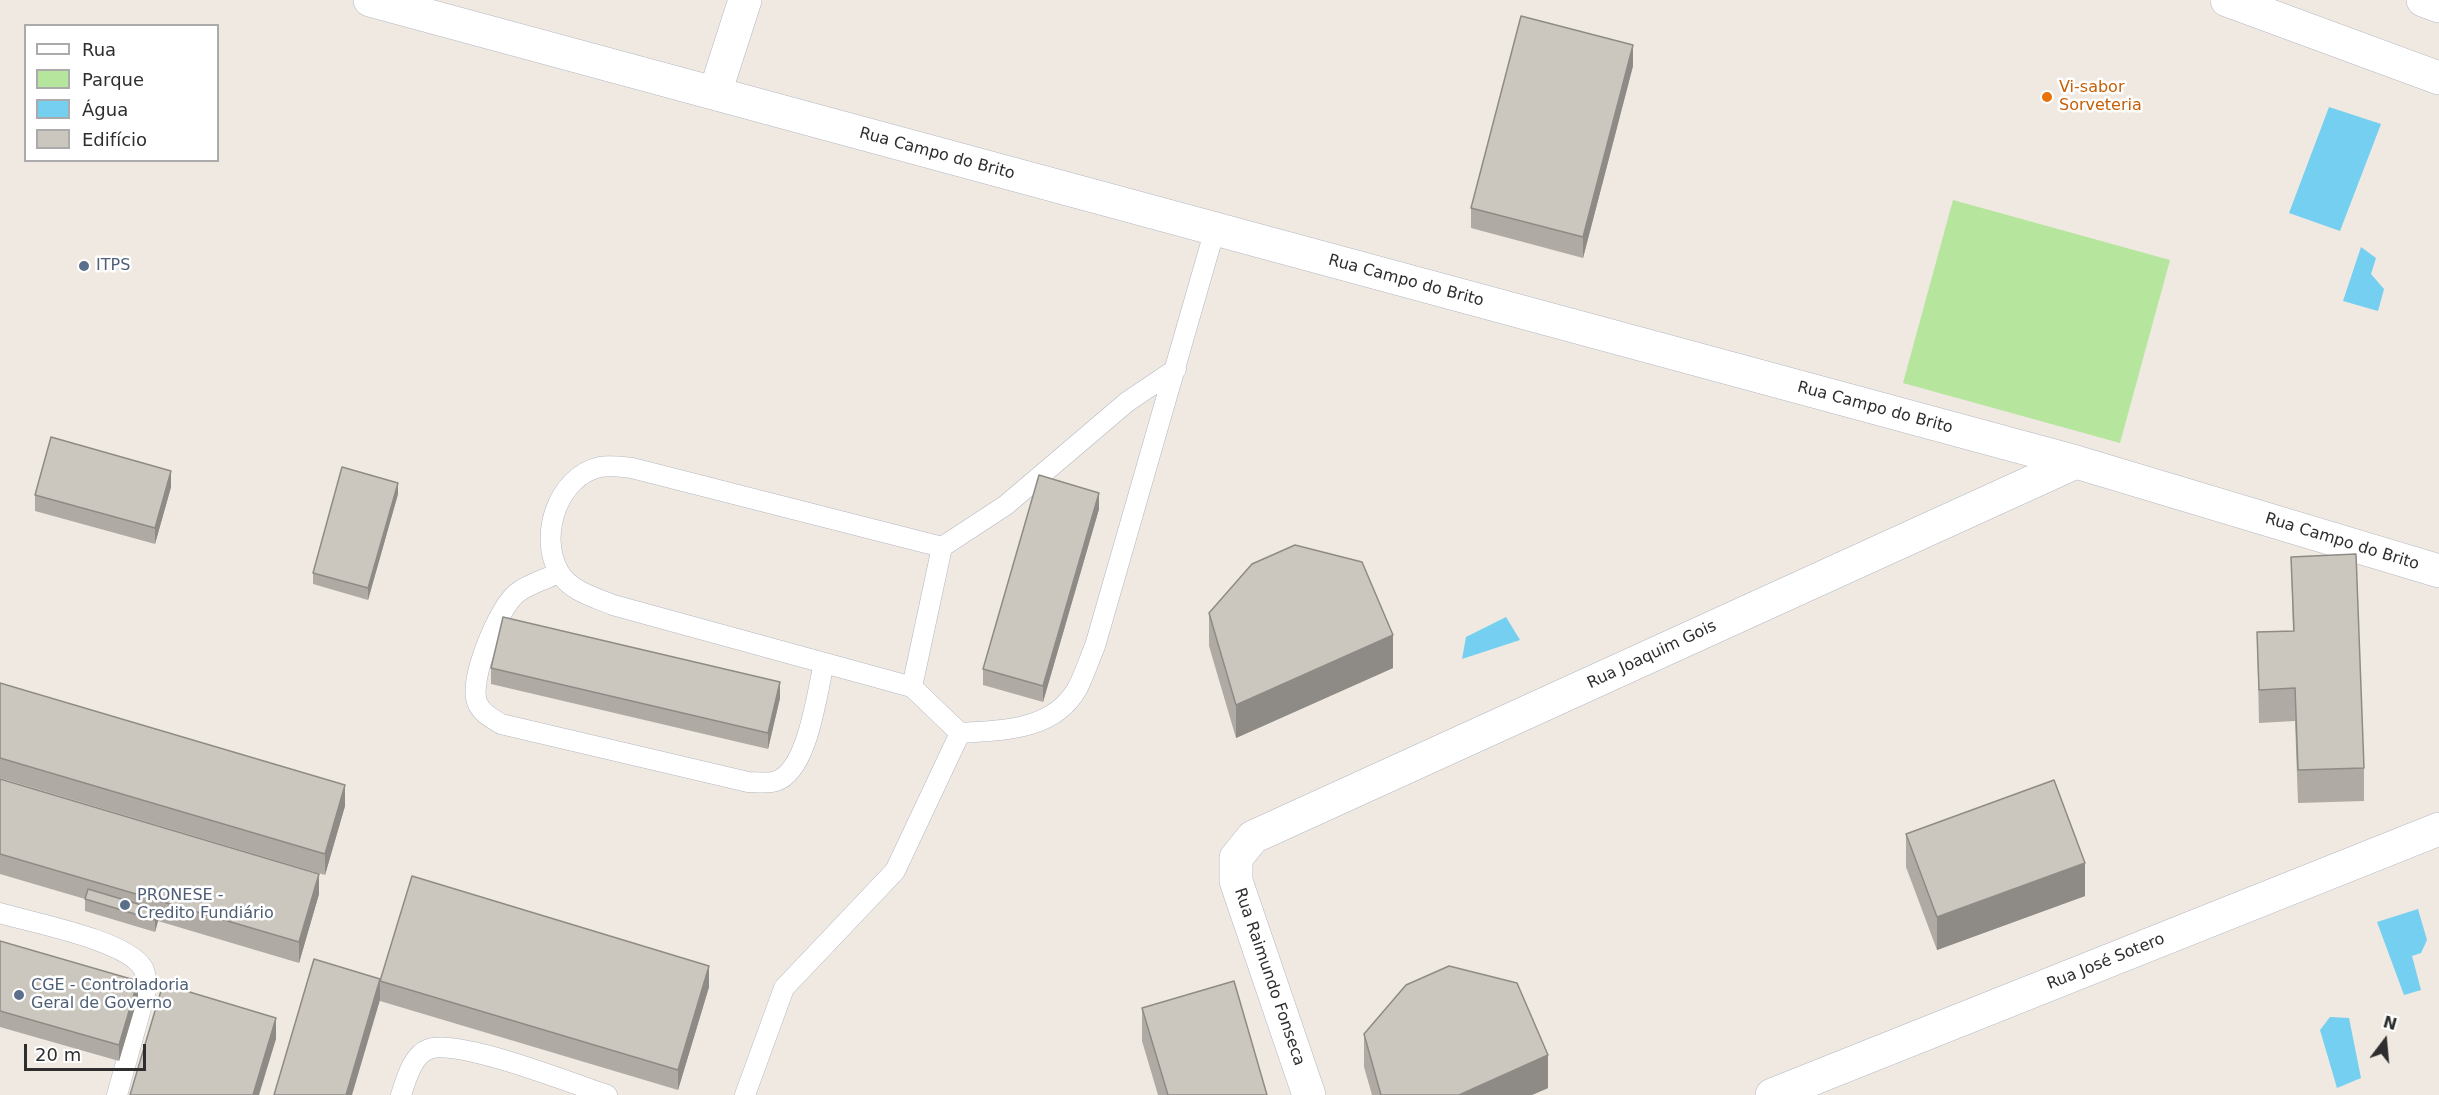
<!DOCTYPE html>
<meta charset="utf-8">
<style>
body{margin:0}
#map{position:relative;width:2439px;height:1095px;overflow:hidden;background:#efe9e1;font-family:"DejaVu Sans",sans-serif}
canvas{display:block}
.legend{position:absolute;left:24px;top:24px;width:195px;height:138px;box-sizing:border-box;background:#fff;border:2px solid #ababab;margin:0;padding:8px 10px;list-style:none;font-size:18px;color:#2e2e2e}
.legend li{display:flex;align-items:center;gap:12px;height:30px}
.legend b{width:30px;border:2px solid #ababab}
.north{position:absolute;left:2355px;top:1011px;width:60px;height:60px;-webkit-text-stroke:4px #fff;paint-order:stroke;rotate:16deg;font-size:16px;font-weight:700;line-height:24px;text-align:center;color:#2e2e2e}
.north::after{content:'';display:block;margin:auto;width:21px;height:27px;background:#2e2e2e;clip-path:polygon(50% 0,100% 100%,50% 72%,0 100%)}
.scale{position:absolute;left:24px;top:1044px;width:122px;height:27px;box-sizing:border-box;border:3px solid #2e2e2e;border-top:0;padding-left:8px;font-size:18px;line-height:21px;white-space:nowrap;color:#2e2e2e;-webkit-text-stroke:4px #fff;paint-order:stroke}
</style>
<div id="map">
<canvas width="2439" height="1095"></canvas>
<ul class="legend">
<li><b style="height:8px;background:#fff"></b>Rua</li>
<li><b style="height:16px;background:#b6e59e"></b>Parque</li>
<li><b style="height:16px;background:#75cff0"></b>Água</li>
<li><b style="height:16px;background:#cbc7bf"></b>Edifício</li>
</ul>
<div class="north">N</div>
<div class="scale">20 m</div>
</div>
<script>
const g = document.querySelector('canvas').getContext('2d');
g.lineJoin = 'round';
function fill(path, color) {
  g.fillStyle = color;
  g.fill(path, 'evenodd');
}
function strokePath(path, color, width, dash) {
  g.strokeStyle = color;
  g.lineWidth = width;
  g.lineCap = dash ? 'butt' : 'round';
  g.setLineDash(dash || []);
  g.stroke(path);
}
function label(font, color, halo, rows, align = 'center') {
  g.font = font + ' "DejaVu Sans",sans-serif';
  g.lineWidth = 5;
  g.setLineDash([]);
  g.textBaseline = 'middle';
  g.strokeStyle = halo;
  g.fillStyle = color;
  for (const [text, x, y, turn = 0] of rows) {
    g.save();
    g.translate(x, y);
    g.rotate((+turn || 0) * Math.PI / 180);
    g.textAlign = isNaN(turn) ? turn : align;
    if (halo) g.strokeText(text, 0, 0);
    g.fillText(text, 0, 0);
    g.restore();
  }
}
fill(new Path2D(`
 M1953,200L2170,260L2120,443L1903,383Z`), '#b6e59e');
fill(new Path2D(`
 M2329,107L2381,124L2340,231L2289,213Z
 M2361,247L2376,258L2371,274L2384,289L2378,311L2343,301Z
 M1506,617L1520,640L1462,659L1466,637Z
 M2418,909L2427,940L2421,953L2412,956L2421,990L2404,995L2377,922Z
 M2330,1017L2349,1018L2361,1078L2337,1088L2320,1030Z`), '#75cff0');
const lane = new Path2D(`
 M559,573C546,579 528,584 517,593C498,608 469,679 477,702C481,713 492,718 501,724L748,782C756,782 768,784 776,781C808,771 817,692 824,663
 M912,687L613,605C594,597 570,591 559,572C538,536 558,476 600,467C609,465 623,467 632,468L942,547
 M960,733L912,687L942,547L1006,505L1127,402L1176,369
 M0,913C33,923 126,940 143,968C146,973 146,981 147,987L117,1095
 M401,1095C406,1080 412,1055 429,1049C458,1038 573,1084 607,1095
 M745,1095L784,988L895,871L960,733C1002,730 1053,731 1077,689C1084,676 1089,660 1095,646L1215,229`);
const street = new Path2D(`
 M370,0L2076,462L2439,571
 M715,93L745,0
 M1309,1095L1236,881V858L1253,837L2076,462
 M1772,1095L2439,829`);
const secondary = new Path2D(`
 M2227,0L2439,78
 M2423,0L2439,6`);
strokePath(lane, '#b4b7c1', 21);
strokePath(street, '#b4b7c1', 34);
strokePath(secondary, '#b4b7c1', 34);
strokePath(lane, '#fff', 20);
strokePath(street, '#fff', 33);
strokePath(secondary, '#fff', 33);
fill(new Path2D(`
 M1633,66L1583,258L1471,228V208Z
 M171,487L155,544L35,511V495Z
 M398,494L368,600L313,584V573Z
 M1099,509L1043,702L983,685V669Z
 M2291,557L2364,768V801L2298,803L2295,721L2259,723L2257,632L2293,631Z
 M1209,613L1393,668L1236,738L1209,646Z
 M491,668L780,698L768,749L491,684Z
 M0,683L345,806L325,875L0,778Z
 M0,779L319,894L299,963L158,921L155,932L85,911V899L0,874Z
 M1906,834L2085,896L1937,950L1906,867Z
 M0,941L138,997L119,1061L0,1027Z
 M380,981L709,987L678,1090L380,1001Z
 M1142,1008L1267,1095H1158L1142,1041Z
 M1364,1034L1548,1088L1532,1095H1372L1364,1067Z`), '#afaba4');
fill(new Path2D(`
 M1633,45V66L1583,258V237Z
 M171,471V487L155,544V528Z
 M398,483V494L368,600V588Z
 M1099,493V509L1043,702V686Z
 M1393,635V668L1236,738V705Z
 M780,682V698L768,749V733Z
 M345,785V806L325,875V854Z
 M2085,863V896L1937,950V917Z
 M319,874V894L299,963V942Z
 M158,910V921L155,932V920Z
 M709,966V987L678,1090V1070Z
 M380,979V1000L352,1095H346Z
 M138,981V997L119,1061V1045Z
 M276,1018V1039L259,1095H253Z
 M1548,1055V1088L1532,1095H1459Z`), '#8e8b86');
const building = new Path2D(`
 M1521,16L1633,45L1583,237L1471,208Z
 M51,437L171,471L155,528L35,495Z
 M342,467L398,483L368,588L313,573Z
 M1039,475L1099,493L1043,686L983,669Z
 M1295,545L1362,562L1393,635L1236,705L1209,613L1252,564Z
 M2356,554L2364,768L2298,770L2295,688L2259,690L2257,632L2294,631L2291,557Z
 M503,617L780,682L768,733L491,668Z
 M0,683L345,785L325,854L0,758Z
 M0,779L319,874L299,942L0,854Z
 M2054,780L2085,863L1937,917L1906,834Z
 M412,876L709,966L678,1070L380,981Z
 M88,889L158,910L155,920L85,899Z
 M0,941L138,981L119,1045L0,1011Z
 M314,959L380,979L346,1095H274Z
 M1449,966L1517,983L1548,1055L1459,1095H1381L1364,1034L1406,985Z
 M1234,981L1267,1095H1168L1142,1008Z
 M163,984L276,1018L253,1095H130Z`);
fill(building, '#cbc7bf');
strokePath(building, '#8e8b86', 1.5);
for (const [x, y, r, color] of [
 [2047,97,6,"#e8710a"],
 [84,266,6,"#5c6f8a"],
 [125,905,6,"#5c6f8a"],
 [19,995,6,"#5c6f8a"]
]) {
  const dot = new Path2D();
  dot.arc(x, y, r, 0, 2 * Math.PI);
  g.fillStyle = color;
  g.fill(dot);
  strokePath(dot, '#fff', 2);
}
label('16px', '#c56008', '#fff', [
 ["Vi-sabor",2059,88],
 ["Sorveteria",2059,106]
], 'left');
label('16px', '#2e2e2e', '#fff', [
 ["Rua Campo do Brito",937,154,15],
 ["Rua Campo do Brito",1406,281,15],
 ["Rua Campo do Brito",1875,408,15],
 ["Rua Campo do Brito",2342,542,17],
 ["Rua Joaquim Gois",1652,655,-25],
 ["Rua José Sotero",2106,962,-22],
 ["Rua Raimundo Fonseca",1269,977,71]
]);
label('16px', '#4e5e75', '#fff', [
 ["ITPS",96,266],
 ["PRONESE -",137,896],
 ["Credito Fundiário",137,914],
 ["CGE - Controladoria",31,986],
 ["Geral de Governo",31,1004]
], 'left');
</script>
